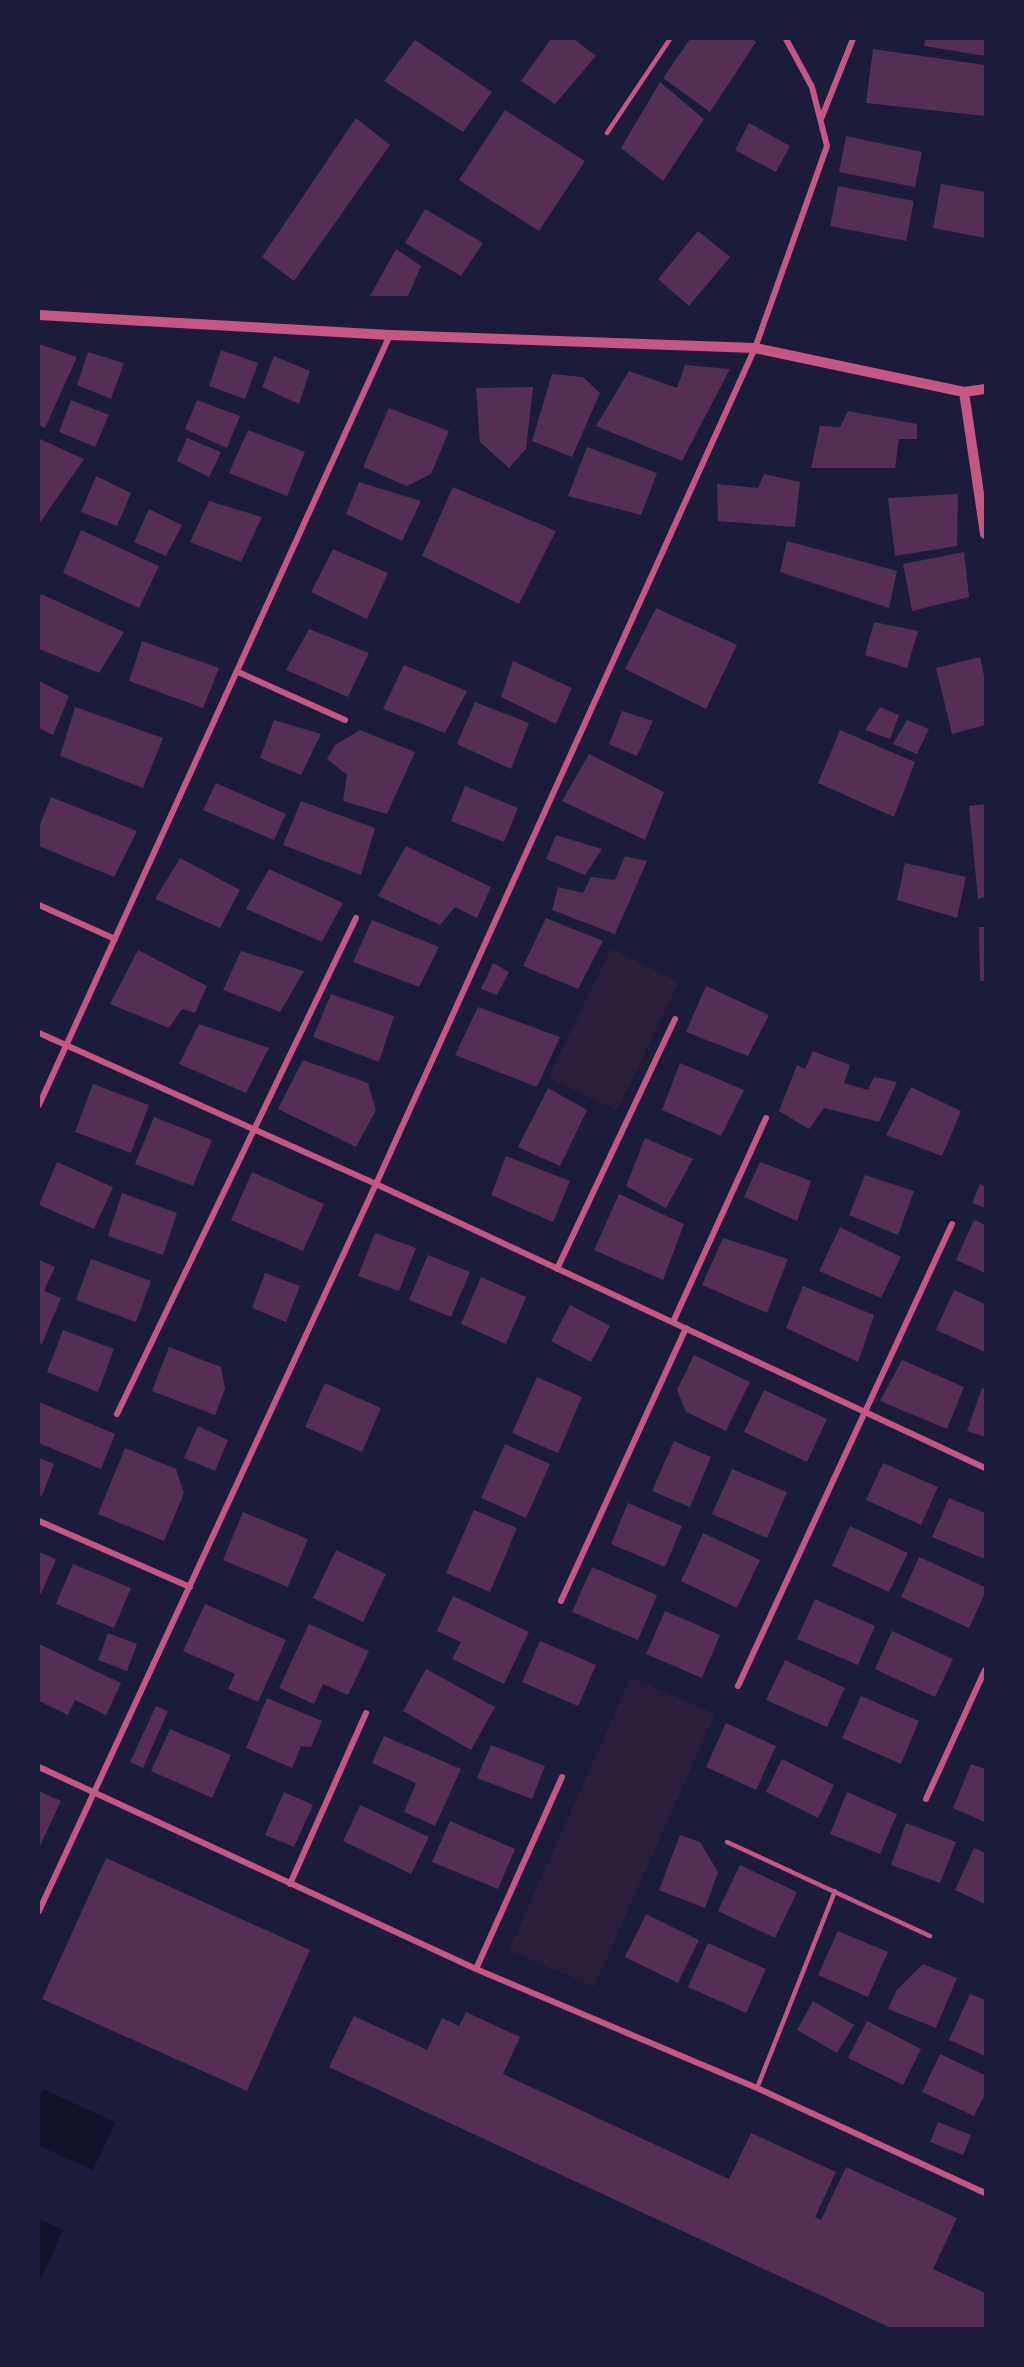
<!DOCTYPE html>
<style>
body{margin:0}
#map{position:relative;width:1024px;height:2367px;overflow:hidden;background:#1b1b3a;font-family:Overpass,sans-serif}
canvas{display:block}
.frame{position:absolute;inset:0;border:40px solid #1b1b3a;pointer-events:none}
</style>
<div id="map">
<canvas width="1024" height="2367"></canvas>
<div class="frame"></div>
</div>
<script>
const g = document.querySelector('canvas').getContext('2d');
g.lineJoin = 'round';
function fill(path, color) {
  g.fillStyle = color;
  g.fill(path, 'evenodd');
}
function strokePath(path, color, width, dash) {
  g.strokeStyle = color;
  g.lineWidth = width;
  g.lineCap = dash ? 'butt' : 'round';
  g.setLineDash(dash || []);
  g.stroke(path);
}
fill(new Path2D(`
 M611,949L679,982L617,1111L548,1078Z
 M631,1677L715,1714L594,1987L509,1950Z`), '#2a1e3b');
fill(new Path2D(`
 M43,2089L115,2122L93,2170L39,2146V2097Z
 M39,2219L63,2230L39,2284Z`), '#12122b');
fill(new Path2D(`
 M551,39H574L596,56L555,104L521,81Z
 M690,39H751L756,42L710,112L663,78Z
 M925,39H985V56L924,46Z
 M415,40L492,92L463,132L384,81Z
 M873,49L985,65V116L866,103Z
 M660,82L704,119L663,181L621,148Z
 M505,110L585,161L539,231L459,180Z
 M356,118L390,145L294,281L262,257Z
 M749,123L790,146L776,172L735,150Z
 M846,136L922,152L915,187L839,172Z
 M941,184L985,192V238L933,228Z
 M838,186L914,201L906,241L830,226Z
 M425,209L483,243L461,276L405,243Z
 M698,231L730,257L689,306L658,279Z
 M396,249L421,266L408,296H370Z
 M39,344L77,357L45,428L39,425Z
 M221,350L258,363L245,399L209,386Z
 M88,352L124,363L111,399L77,385Z
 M274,356L310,371L299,404L262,387Z
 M685,365L730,369L682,461L596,426L629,371L677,388Z
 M552,374L583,377L600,393L572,457L532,441Z
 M533,387L526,449L509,468L480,442L476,388Z
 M71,400L109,415L95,447L59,432Z
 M197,400L240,416L227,448L185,429Z
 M389,408L449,431L431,474L407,486L363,467Z
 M848,411L917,424V439H899L895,468H811L820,426L840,427Z
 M248,430L305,452L287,496L229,473Z
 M187,438L221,452L209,477L177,461Z
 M40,439L84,459L39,524V441Z
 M587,447L657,473L641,515L568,496Z
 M764,474L800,482L795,527L718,521L717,484L758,488Z
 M96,476L131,493L117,526L81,512Z
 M359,482L421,501L402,541L346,514Z
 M453,487L556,531L519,604L422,556Z
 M958,494L957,546L895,556L888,498Z
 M209,501L262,517L241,562L190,542Z
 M149,509L182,525L166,556L134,542Z
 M81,530L159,566L139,608L63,573Z
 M787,541L897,571L889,608L780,572Z
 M333,549L388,573L367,619L311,592Z
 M964,552L969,597L912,611L903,564Z
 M41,594L124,632L99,673L39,649V598Z
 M656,608L737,645L706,709L625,669Z
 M874,622L918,631L907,668L865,655Z
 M309,629L369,653L348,697L286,670Z
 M142,641L219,668L203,708L129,681Z
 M980,657L985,680V725L952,734L936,668Z
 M513,661L572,688L556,724L501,697Z
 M404,665L467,691L445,733L383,709Z
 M39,681L69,696L53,735L39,728Z
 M475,702L529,723L511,769L457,744Z
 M75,707L163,738L143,788L60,756Z
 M880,707L899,715L890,739L865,730Z
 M622,711L653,721L637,756L609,744Z
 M274,720L321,734L301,775L260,758Z
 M907,720L929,729L917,754L893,744Z
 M360,730L415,752L387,814L343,801L347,775L327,759L335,745Z
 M840,730L915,762L894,817L818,783Z
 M589,754L664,792L645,840L562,801Z
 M216,783L286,814L274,840L203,810Z
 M465,786L518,808L504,842L451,821Z
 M51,797L137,831L114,877L39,846V827Z
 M301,801L375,828L361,875L283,845Z
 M985,804V897L978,899L969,806Z
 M556,835L602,849L585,875L546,859Z
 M406,846L491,887L477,918L455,907L440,925L378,896Z
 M625,856L647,861L615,934L552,910L558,887L583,893L591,877L615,880Z
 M180,858L240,890L220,928L155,899Z
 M905,863L966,877L957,918L897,900Z
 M269,869L343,903L322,942L246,909Z
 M546,918L603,941L578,989L523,966Z
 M372,920L439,947L419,987L353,962Z
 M979,927H985V981H980Z
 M138,950L207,986L195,1013L182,1009L169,1028L110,1004Z
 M241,951L304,971L280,1012L223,990Z
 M493,963L509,972L497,995L481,989Z
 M706,986L769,1015L748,1056L686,1032Z
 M331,994L394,1016L379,1062L313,1037Z
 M478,1007L560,1037L537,1087L455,1055Z
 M199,1024L269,1048L246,1093L179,1064Z
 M813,1051L850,1065L844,1083L868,1090L874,1077L897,1082L879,1122L824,1108L809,1129L779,1111L797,1065L805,1069Z
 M303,1060L368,1083L376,1110L356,1147L278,1109Z
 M680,1063L744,1090L721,1136L662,1110Z
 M93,1084L149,1105L131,1153L75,1132Z
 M911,1087L961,1111L942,1156L886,1135Z
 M548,1088L587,1110L560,1166L518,1147Z
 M154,1117L212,1140L193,1186L135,1164Z
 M645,1138L693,1159L666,1208L626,1186Z
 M506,1156L570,1181L553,1222L491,1195Z
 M57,1162L113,1187L94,1229L39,1205Z
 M760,1162L811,1181L797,1221L744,1197Z
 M252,1172L324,1204L303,1251L231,1220Z
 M865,1175L914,1191L898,1235L849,1215Z
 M980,1184L985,1186V1208L972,1203Z
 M122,1193L177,1213L163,1255L108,1236Z
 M619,1194L684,1224L663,1280L594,1250Z
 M974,1220L985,1225V1273L956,1260Z
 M840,1227L901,1257L881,1298L819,1271Z
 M375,1233L416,1248L399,1291L358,1276Z
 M723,1238L788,1259L767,1313L702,1285Z
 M428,1255L470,1272L451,1317L409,1300Z
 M91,1259L151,1281L136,1322L76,1300Z
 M39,1260L55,1267L44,1291L61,1298L42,1344L39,1343Z
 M265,1273L300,1286L286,1322L252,1308Z
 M481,1277L526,1297L506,1344L461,1324Z
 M803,1286L874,1315L858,1362L786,1328Z
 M954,1290L985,1304V1352L936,1330Z
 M570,1305L610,1326L591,1362L551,1341Z
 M63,1330L114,1349L98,1392L47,1372Z
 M169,1347L221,1367L225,1389L215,1415L152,1391Z
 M694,1355L750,1382L726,1431L686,1412L677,1390Z
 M902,1360L964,1387L947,1429L880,1401Z
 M537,1377L582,1397L558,1453L512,1433Z
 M325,1383L381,1408L362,1452L305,1427Z
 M982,1388L985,1389V1437L967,1431Z
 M764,1390L827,1419L807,1462L744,1432Z
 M39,1402L115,1434L101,1469L39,1443Z
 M198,1426L228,1440L215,1471L184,1458Z
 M674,1441L711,1457L690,1507L652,1491Z
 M505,1444L550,1464L526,1518L481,1498Z
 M125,1448L176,1469L184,1493L164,1541L98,1514Z
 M39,1458L54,1464L42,1496L39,1495Z
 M883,1463L938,1487L921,1525L866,1500Z
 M732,1469L787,1492L767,1538L712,1514Z
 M949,1498L985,1513V1559L932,1537Z
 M628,1503L682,1526L665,1567L611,1544Z
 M474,1510L517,1528L490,1592L446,1573Z
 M243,1512L308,1539L288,1587L223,1560Z
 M850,1526L908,1553L889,1592L832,1566Z
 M703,1533L760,1560L737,1608L681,1581Z
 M336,1550L386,1574L363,1622L313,1598Z
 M39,1552L56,1559L41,1594L39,1593Z
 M919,1557L985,1587V1593L969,1628L901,1597Z
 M73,1564L131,1588L114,1628L56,1604Z
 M592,1567L657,1595L638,1640L572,1612Z
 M453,1596L529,1632L504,1684L452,1659L461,1642L437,1631Z
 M815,1599L875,1626L858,1665L797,1639Z
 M205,1604L286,1640L258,1702L228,1689L235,1674L183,1651Z
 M665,1611L720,1635L702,1678L646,1654Z
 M309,1624L369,1651L348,1695L323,1684L314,1704L279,1688Z
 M892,1631L953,1659L935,1697L875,1669Z
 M108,1633L137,1644L127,1671L98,1660Z
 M540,1641L596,1665L578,1706L522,1682Z
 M39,1644L121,1683L106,1715L75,1700L68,1715L39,1701Z
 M785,1660L845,1688L827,1727L766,1700Z
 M426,1669L495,1707L471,1750L403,1711Z
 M861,1696L919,1721L901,1764L842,1738Z
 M267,1698L322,1721L311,1747L301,1746L292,1768L246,1748Z
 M156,1706L168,1711L143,1768L130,1762Z
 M726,1723L776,1746L756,1790L706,1767Z
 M170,1729L231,1755L212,1798L151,1771Z
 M384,1736L461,1769L435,1826L404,1812L416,1783L372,1763Z
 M491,1745L545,1766L532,1799L477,1778Z
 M782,1759L834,1785L818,1818L766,1792Z
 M971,1764L985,1769V1822L953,1808Z
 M39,1791L61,1801L39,1848Z
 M284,1792L313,1805L294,1847L265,1835Z
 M847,1792L897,1814L880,1854L830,1834Z
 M360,1805L429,1837L411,1874L343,1841Z
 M450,1821L515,1849L498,1889L432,1862Z
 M906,1823L956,1842L940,1883L891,1865Z
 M680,1835L700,1842L718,1872L705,1908L659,1890Z
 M974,1848L985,1853V1904L955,1890Z
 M106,1858L310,1950L247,2091L42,1999Z
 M740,1865L797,1892L775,1938L718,1911Z
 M646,1914L699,1940L678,1983L625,1957Z
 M838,1931L888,1952L868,1997L818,1975Z
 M708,1943L766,1969L746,2013L688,1987Z
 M923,1964L957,1978L936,2028L888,2009L896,1991Z
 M970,1994L985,2000V2056L949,2040Z
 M813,2001L854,2025L837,2053L797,2030Z
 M466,2012L520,2037L503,2074L729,2179L751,2133L836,2172L815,2217L821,2220L846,2167L957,2218L933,2269L985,2293V2328H891L329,2067L354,2016L427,2050L442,2018L459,2026Z
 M867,2021L921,2049L903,2085L848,2058Z
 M940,2054L985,2075V2094L974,2116L922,2092Z
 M938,2122L971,2135L963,2155L930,2142Z`), '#542f53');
strokePath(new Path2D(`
 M607,133L670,39
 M727,1842L930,1936
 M757,2088L835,1891`), '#c65784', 4.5);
strokePath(new Path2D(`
 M821,119L853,39
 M238,672L345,720
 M39,905L115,939
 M39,1033L376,1184L985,1468
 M39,1105L390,335
 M557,1269L675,1019
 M673,1322L766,1118
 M117,1414L356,918
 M39,1521L190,1587
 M561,1601L686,1328
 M738,1686L952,1224
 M39,1767L476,1969L757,2088L985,2193
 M926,1799L985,1670
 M290,1884L366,1713
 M39,1911L376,1184L755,348L827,146L812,87L786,39
 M476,1969L562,1777`), '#c65784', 6);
strokePath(new Path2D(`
 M39,315L390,335L755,348L964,392L985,389
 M964,392L985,534`), '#c65784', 10);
</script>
